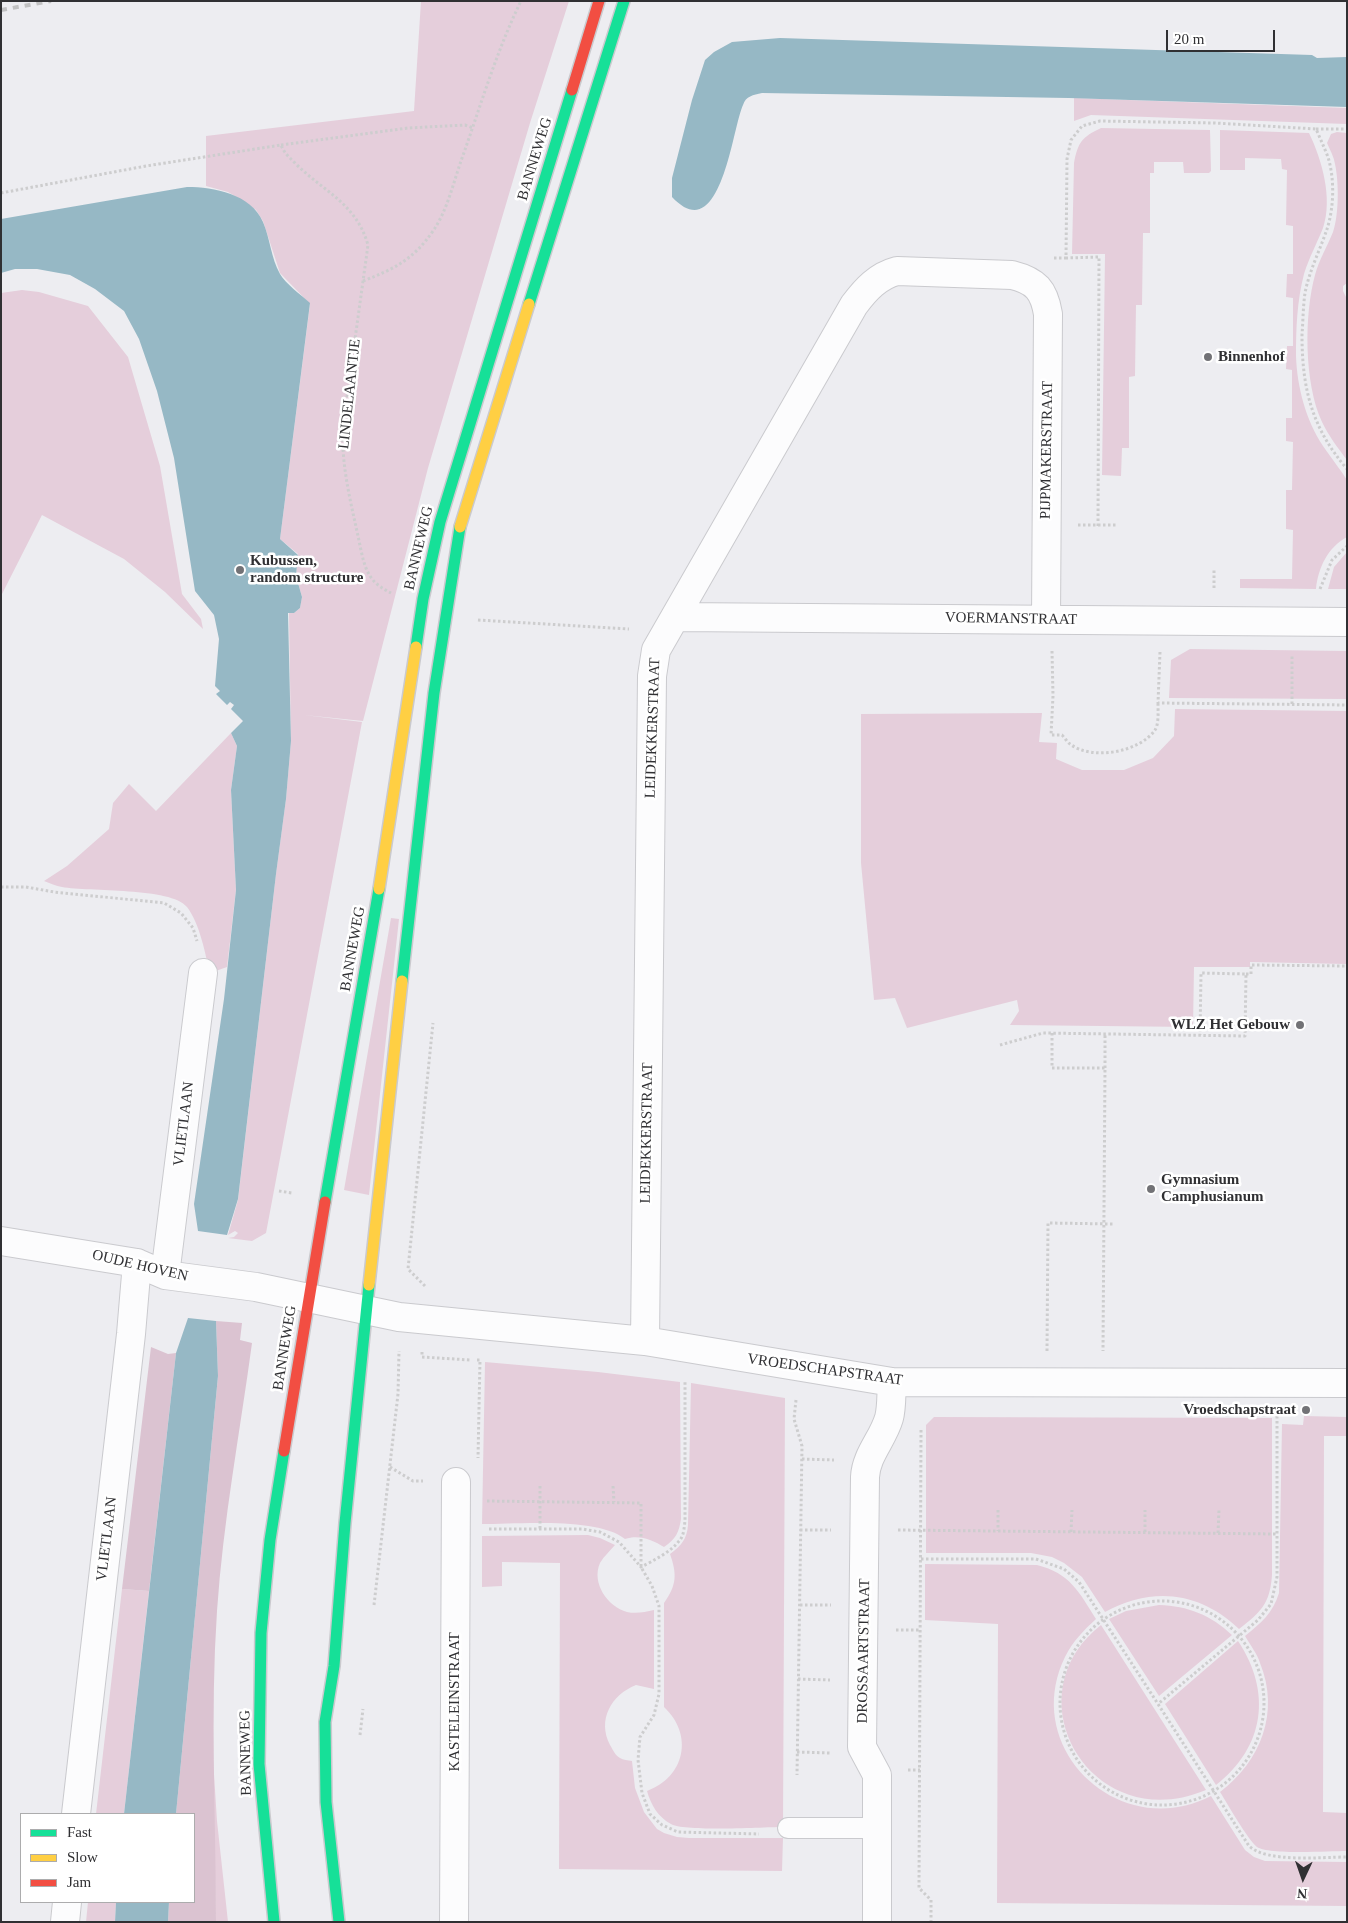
<!DOCTYPE html>
<style>
body{margin:0}
#map{position:relative;width:1348px;height:1923px;overflow:hidden;background:#ededf1;font-family:Georgia,serif}
canvas{display:block}
.frame{position:absolute;inset:0;border:2px solid #303033;pointer-events:none}
.legend{position:absolute;left:20px;top:1813px;width:175px;height:90px;box-sizing:border-box;background:#fff;border:1px solid #acacad;margin:0;padding:6px 9px;list-style:none;font-size:15px;color:#303033}
.legend li{display:flex;align-items:center;gap:10px;height:25px}
.legend b{width:25px;border:1px solid #acacad}
.north{position:absolute;left:1278px;top:1853px;width:50px;height:50px;-webkit-text-stroke:4px #fff;paint-order:stroke;rotate:183deg;font-size:14px;font-weight:700;line-height:20px;text-align:center;color:#303033}
.north::after{content:'';display:block;margin:auto;width:18px;height:22px;background:#303033;clip-path:polygon(50% 0,100% 100%,50% 72%,0 100%)}
.scale{position:absolute;left:1166px;top:30px;width:109px;height:22px;box-sizing:border-box;border:2px solid #303033;border-top:0;padding-left:6px;font-size:15px;line-height:18px;white-space:nowrap;color:#303033;-webkit-text-stroke:4px #fff;paint-order:stroke}
</style>
<div id="map">
<canvas width="1348" height="1923"></canvas>
<div class="frame"></div>
<ul class="legend">
<li><b style="height:6px;background:#16e098"></b>Fast</li>
<li><b style="height:6px;background:#ffcf43"></b>Slow</li>
<li><b style="height:6px;background:#f24e42"></b>Jam</li>
</ul>
<div class="north">N</div>
<div class="scale">20 m</div>
</div>
<script>
const g = document.querySelector('canvas').getContext('2d');
g.lineJoin = 'round';
function fill(path, color) {
  g.fillStyle = color;
  g.fill(path, 'evenodd');
}
function strokePath(path, color, width, dash) {
  g.strokeStyle = color;
  g.lineWidth = width;
  g.lineCap = dash ? 'butt' : 'round';
  g.setLineDash(dash || []);
  g.stroke(path);
}
function label(font, color, halo, rows, align = 'center') {
  g.font = font + ' Georgia,serif';
  g.lineWidth = 5;
  g.setLineDash([]);
  g.textBaseline = 'middle';
  g.strokeStyle = halo;
  g.fillStyle = color;
  for (const [text, x, y, turn = 0] of rows) {
    g.save();
    g.translate(x, y);
    g.rotate((+turn || 0) * Math.PI / 180);
    g.textAlign = isNaN(turn) ? turn : align;
    if (halo) g.strokeText(text, 0, 0);
    g.fillText(text, 0, 0);
    g.restore();
  }
}
fill(new Path2D(`
 M421,1H569L530,123L428,468L363,721L304,715L362,722L266,1233L252,1241L228,1238L234,1237L238,1233L235,1231L228,1235L238,1200L276,874L286,799L291,741L289,613H294L300,608L302,597L296,576L298,554L280,539L310,304L280,273L263,221L256,210L245,202L228,192L206,186V136L414,111Z
 M1074,98L1347,108V124L1091,115L1074,121Z
 M1101,128L1210,130L1211,171L1209,173H1184L1183,162H1154V173H1150V233H1143L1142,305H1136L1135,376L1129,377V448H1122L1121,476L1102,475L1105,254H1072L1074,163C1078,142 1082,137 1101,128Z
 M1220,130L1309,133C1322,160 1333,198 1323,228C1317,243 1309,258 1304,274C1297,301 1296,328 1296,356C1297,387 1306,421 1323,446C1327,452 1345,476 1347,480C1348,489 1347,525 1347,537C1328,547 1318,568 1316,589L1240,588V579H1292L1293,530L1286,529V490H1292L1293,442L1286,441V418H1292V370L1286,369L1287,346H1293V298L1286,297L1287,274H1293V226L1286,225L1287,170L1282,169L1281,159L1245,158V170H1220Z
 M1337,132L1347,133V283L1343,286V291L1347,299V460C1338,448 1328,435 1322,422C1304,383 1304,315 1315,275C1319,260 1327,247 1333,232C1339,215 1339,182 1335,164C1334,157 1330,150 1327,143L1331,134Z
 M22,290L39,292L88,306L128,357L160,466L182,594L201,619L203,629L165,592L124,559L42,515L1,596V293Z
 M1347,552V589H1328L1334,567Z
 M1190,649L1347,651V699L1169,698L1171,660Z
 M1175,709L1347,711V964L1250,962V967H1194L1193,1027L1010,1025L1019,1011L1017,1000L907,1028L895,998L874,1000L861,863V714L1042,713L1039,742L1057,743L1056,759L1082,770H1124L1153,758L1174,736Z
 M231,733L237,746L231,790L236,890L227,967L210,973C205,953 200,924 187,907C171,887 89,892 62,887C56,886 50,883 44,881L67,866L109,829L113,803L129,784L156,811Z
 M391,918L399,919L369,1195L344,1190Z
 M485,1362L598,1372L680,1382L681,1519C679,1532 676,1539 664,1547C653,1540 639,1534 625,1539C599,1517 517,1524 482,1524Z
 M691,1383L785,1398L783,1827C763,1827 685,1832 671,1824C658,1817 651,1805 647,1791C685,1777 694,1735 664,1707V1603C677,1585 677,1574 670,1554C681,1546 687,1539 688,1525Z
 M1304,1416L1347,1417V1436H1324L1323,1812L1347,1813V1851C1329,1851 1269,1855 1257,1847C1248,1840 1227,1803 1220,1792C1261,1761 1280,1712 1260,1663C1257,1653 1250,1645 1245,1636C1261,1623 1273,1613 1279,1593L1282,1424L1303,1425Z
 M934,1417L1272,1418V1575C1270,1604 1261,1612 1239,1629C1200,1592 1153,1586 1105,1612L1082,1577L1064,1563L1052,1557L1031,1553H926V1425Z
 M588,1535L600,1538L615,1545C610,1551 604,1556 600,1563C591,1583 608,1607 627,1612C636,1614 645,1612 654,1610V1689L636,1685C611,1695 597,1720 610,1745C613,1750 615,1755 620,1758C623,1760 628,1760 632,1761L635,1788L644,1812L657,1829L664,1833L677,1837L689,1838H783L782,1871L559,1869L560,1563L502,1562V1586L482,1587V1536Z
 M925,1564L1037,1565C1070,1573 1079,1592 1096,1619C1084,1630 1073,1641 1065,1657C1020,1749 1120,1843 1211,1796L1245,1850L1254,1857L1265,1861L1347,1862V1906L997,1903L998,1624L925,1620Z
 M122,1589L149,1591L124,1814H96Z
 M1159,1605C1188,1606 1211,1615 1232,1635L1159,1696L1109,1619L1126,1611Z
 M1101,1625L1206,1790C1092,1838 1009,1697 1101,1625Z
 M1238,1641C1272,1692 1265,1747 1216,1785L1165,1704Z
 M212,1743L217,1821L228,1922H216Z
 M88,1902H116L115,1922H86Z`), '#e5cedb');
fill(new Path2D(`
 M216,1321L242,1323L240,1340L252,1343C240,1432 223,1521 217,1611C210,1714 216,1818 216,1922H168L169,1902H194V1814H176L218,1376Z
 M151,1347L168,1354L176,1353L149,1591L122,1589Z`), '#dbc3d1');
fill(new Path2D(`
 M780,38L1312,55L1317,58L1347,57V107L1069,98L762,93C753,95 746,96 743,105C732,129 721,249 672,197V178L692,100L705,60L714,52L732,42Z
 M187,187C214,187 251,194 263,222C270,238 271,258 280,274C285,283 301,295 310,303L280,539L298,555L296,576L302,597L300,608L294,613H288L291,741L286,799L276,874L238,1199L227,1235L198,1231L194,1204L224,999L236,890L231,790L237,746L231,733L243,721L231,709L234,705L230,702L227,705L216,694L220,691L215,686L219,639L214,615L195,591L174,458L157,391L139,339L124,311L95,289L70,275L37,269H15L1,273V219Z
 M188,1318L216,1321L218,1376L176,1814H124L176,1353Z
 M116,1902H169L168,1922H115Z`), '#96b8c5');
const lane = new Path2D(`
 M788,1828H876`);
const street = new Path2D(`
 M675,617L1347,622
 M1,1241L137,1263L165,1275L256,1287L399,1317L645,1341L892,1382L1347,1383
 M165,1275L203,973
 M645,1341L652,676L656,650L854,305C866,289 878,276 897,271L1012,275C1036,281 1044,290 1048,314L1046,619
 M76,1814L131,1334L137,1263
 M65,1922L67,1902
 M454,1922L456,1482
 M877,1922V1775L862,1747L865,1477C866,1455 883,1439 889,1418C892,1407 891,1394 892,1382`);
const fast = new Path2D(`
 M529,304L624,1
 M416,647L423,599L440,522L572,90
 M402,981L434,693L460,527
 M325,1202L379,889
 M274,1922L259,1764L261,1633L270,1540L284,1451
 M339,1922L326,1802L325,1722L334,1666L345,1523L369,1285`);
const slow = new Path2D(`
 M460,527L529,304
 M379,889L416,647
 M369,1285L402,981`);
const jam = new Path2D(`
 M572,90L599,1
 M284,1451L325,1202`);
strokePath(lane, '#cacace', 22);
strokePath(street, '#cacace', 30);
strokePath(fast, '#cacace', 14);
strokePath(slow, '#cacace', 14);
strokePath(jam, '#cacace', 14);
strokePath(new Path2D(`
 M1316,129H1347
 M281,145L408,128L465,125L473,128
 M1,193L146,166L281,145C284,153 290,158 296,164C324,192 356,203 368,245L343,426C341,464 350,499 358,536C361,549 363,565 370,576C375,584 383,589 391,593
 M1054,258H1066
 M363,281C394,269 413,260 433,231C447,211 453,184 461,161C480,108 496,52 521,1
 M1078,525H1118
 M1098,526L1099,257L1066,258L1067,159L1071,140L1082,126L1100,121L1215,123L1316,129C1320,138 1324,147 1328,157C1335,180 1334,210 1326,232C1319,252 1309,272 1305,293C1303,307 1303,322 1302,335C1302,389 1312,428 1347,469
 M1214,588V569
 M1320,589L1332,560L1347,546
 M478,620L629,629
 M1052,651L1053,696L1051,735H1062C1065,738 1067,742 1070,744C1092,761 1140,752 1155,730C1159,724 1158,711 1158,703
 M1160,652L1158,703L1347,705
 M1292,704V655
 M1,887H26L54,892L164,903L181,913L193,928L197,941
 M1246,974H1251V965L1347,966
 M1052,1033V1068H1105L1103,1351
 M1000,1045L1043,1033L1245,1036L1246,974L1201,973L1200,1035
 M1105,1068V1033
 M279,1191L292,1193
 M425,1286L408,1269L433,1023
 M1047,1351L1048,1223L1115,1224
 M422,1352V1357L470,1360
 M477,1360H480L478,1458
 M796,1400L794,1419L802,1446L797,1775
 M1277,1416V1577L1271,1604L1258,1620L1158,1704L1249,1846C1267,1863 1321,1857 1347,1857
 M921,1430L919,1888L931,1900V1922
 M802,1459L834,1460
 M390,1467L413,1481H423
 M540,1486V1530
 M613,1486L614,1502
 M487,1501L641,1503V1567L652,1586L659,1606V1694L654,1715L640,1737L638,1760L642,1793L650,1814L662,1825L678,1832L759,1834
 M998,1510V1531
 M489,1529H582L600,1532L619,1542L641,1567C653,1561 672,1551 679,1541C684,1536 684,1528 685,1521V1381
 M800,1530H831
 M898,1530L1277,1534
 M1071,1532L1072,1510
 M1145,1532V1510
 M1218,1533L1219,1510
 M921,1559H1036L1064,1569L1079,1582L1158,1704
 M1060 1703a102 102 0 1 1 204 0a102 102 0 1 1-204 0Z
 M374,1605L398,1394L399,1351
 M800,1605H831
 M896,1630H920
 M798,1679L830,1680
 M360,1735L363,1709
 M797,1752L831,1753
 M908,1770H920`), '#cdcdce', 3, [2.5, 2.5]);
strokePath(lane, '#fcfcfd', 20);
strokePath(street, '#fcfcfd', 28);
strokePath(fast, '#16e098', 11);
strokePath(slow, '#ffcf43', 11);
strokePath(jam, '#f24e42', 11);
strokePath(new Path2D(`
 M1,10L51,1`), '#c1c1c2', 4, [6, 6]);
for (const [x, y, r, color] of [
 [1208,357,5,"#727276"],
 [240,570,5,"#727276"],
 [1300,1025,5,"#727276"],
 [1151,1189,5,"#727276"],
 [1306,1410,5,"#727276"]
]) {
  const dot = new Path2D();
  dot.arc(x, y, r, 0, 2 * Math.PI);
  g.fillStyle = color;
  g.fill(dot);
  strokePath(dot, '#fff', 2);
}
label('15px', '#303033', '#fff', [
 ["BANNEWEG",535,159,-73],
 ["LINDELAANTJE",350,394,-84],
 ["PIJPMAKERSTRAAT",1047,450,-89],
 ["BANNEWEG",419,548,-77],
 ["VOERMANSTRAAT",1011,619,1],
 ["LEIDEKKERSTRAAT",653,728,-88],
 ["BANNEWEG",353,949,-80],
 ["VLIETLAAN",184,1124,-83],
 ["LEIDEKKERSTRAAT",647,1133,-89],
 ["OUDE HOVEN",140,1266,13],
 ["BANNEWEG",285,1348,-81],
 ["VROEDSCHAPSTRAAT",825,1370,8],
 ["VLIETLAAN",107,1539,-83],
 ["DROSSAARTSTRAAT",864,1651,-89],
 ["KASTELEINSTRAAT",455,1702,-90],
 ["BANNEWEG",246,1753,-91]
]);
label('bold 15px', '#303033', '#fff', [
 ["Binnenhof",1218,357],
 ["Kubussen,",250,561],
 ["random structure",250,578],
 ["WLZ Het Gebouw",1290,1025,"right"],
 ["Gymnasium",1161,1180],
 ["Camphusianum",1161,1197],
 ["Vroedschapstraat",1296,1410,"right"]
], 'left');
</script>
